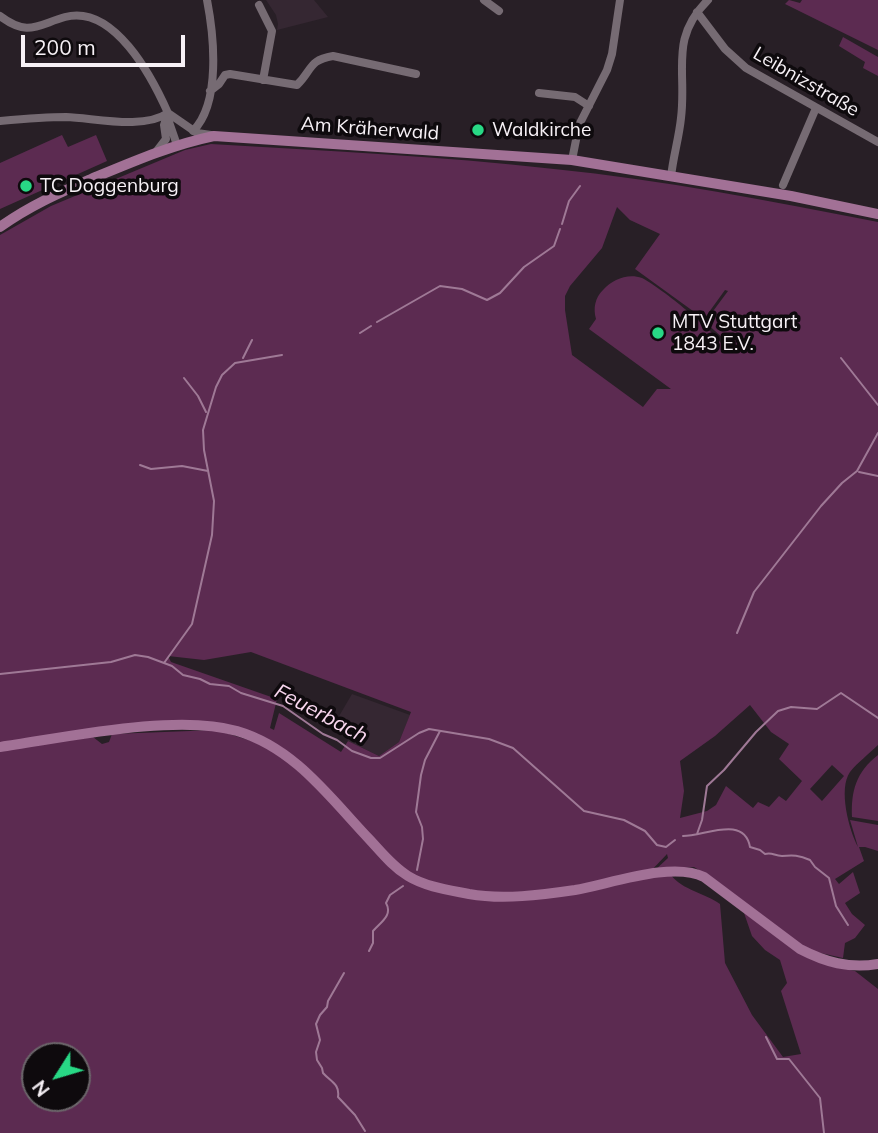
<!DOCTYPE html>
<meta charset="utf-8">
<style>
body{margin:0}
#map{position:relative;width:878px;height:1133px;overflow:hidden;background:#281f26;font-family:Mulish,sans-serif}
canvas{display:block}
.north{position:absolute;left:21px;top:1042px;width:70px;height:70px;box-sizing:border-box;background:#0e0a0d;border:2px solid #6b666a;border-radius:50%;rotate:233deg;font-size:19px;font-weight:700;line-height:28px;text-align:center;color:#f7f1f6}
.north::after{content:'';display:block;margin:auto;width:24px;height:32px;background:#28d885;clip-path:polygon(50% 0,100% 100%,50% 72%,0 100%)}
.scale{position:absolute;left:21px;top:35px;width:164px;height:32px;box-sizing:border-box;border:4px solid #f7f1f6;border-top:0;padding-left:9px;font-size:21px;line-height:24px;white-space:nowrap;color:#f7f1f6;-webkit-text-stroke:5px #0e0a0d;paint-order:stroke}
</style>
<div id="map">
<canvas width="878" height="1133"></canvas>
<div class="north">N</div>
<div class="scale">200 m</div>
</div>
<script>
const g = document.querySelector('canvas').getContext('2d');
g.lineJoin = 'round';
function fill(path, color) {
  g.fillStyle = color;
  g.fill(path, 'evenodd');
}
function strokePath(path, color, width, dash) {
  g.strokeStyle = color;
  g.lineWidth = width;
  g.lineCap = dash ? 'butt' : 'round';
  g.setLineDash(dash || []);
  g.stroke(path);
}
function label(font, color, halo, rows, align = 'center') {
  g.font = font + ' Mulish,sans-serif';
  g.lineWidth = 7;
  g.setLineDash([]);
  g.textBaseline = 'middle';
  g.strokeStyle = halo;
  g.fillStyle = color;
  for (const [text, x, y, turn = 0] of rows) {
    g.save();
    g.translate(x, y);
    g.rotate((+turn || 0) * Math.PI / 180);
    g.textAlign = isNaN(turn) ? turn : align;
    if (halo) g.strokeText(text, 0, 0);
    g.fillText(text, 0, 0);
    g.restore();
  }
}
fill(new Path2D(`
 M266,0H314L328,17L277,30L278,24L276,15Z
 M352,694L410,715L399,742L379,756L348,741L335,723Z`), '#352732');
fill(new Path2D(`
 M789,0L800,3L802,0H878V50L785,4Z
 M843,37L878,57V76L863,68L865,62L839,46Z
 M62,135L68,147L96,135L107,161L0,209V163Z
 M211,144C325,151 440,156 554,169C663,180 771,201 878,222V745C869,754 858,762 850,772C838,789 849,830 858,847L850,820L878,825V851L865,847H859L864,861L835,879L839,884L853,872L860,893L845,903L852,914L865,925L855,938L845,943L843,958L816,952L798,943L719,883L694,867L654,871L668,858L667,854C661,860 654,869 647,873C635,878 617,878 604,881C537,893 465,904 402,869L293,758L264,737L215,724L0,744V235L51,206L185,150ZM617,207L630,220L660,234L635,269L704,319L725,290L728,291L705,322L724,339L721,343C712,329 657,285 642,278C628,273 613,279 603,290C595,298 593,308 596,319L589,329L671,389H657L643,407L572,355L565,310V296L570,286L602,248ZM251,652L411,712L399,742L379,756L348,741L341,752L279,713L274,730L270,728L277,699L171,662L168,656L204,660ZM750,705L771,732L789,744L779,759L802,781L786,801L779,796L769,807L758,802L753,808L726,786L716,805L707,811L680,818L684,791L680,761L715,736ZM832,765L844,776L822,801L810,789Z
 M216,730L261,744L288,762L324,795L399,874L484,898L671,875C682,890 705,893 720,904L725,963L752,1015L783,1057L801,1054L781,991L787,983L780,960L765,950L752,936L744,913L830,966L855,971L878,989V1133H0V750L93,737L102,744L109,742L112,734ZM35,1056H77V1098H35Z
 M878,755V821L852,817C851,791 856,772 878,755Z`), '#5c2b51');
strokePath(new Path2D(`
 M562,224L569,201L580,186
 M377,322L440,286L462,289L487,300L500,293L524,267L554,246L560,229
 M360,333L371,326
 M243,358L252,340
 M841,358L878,405
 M184,378L198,396L206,412
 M140,465L151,469L182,466L208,471
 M859,472L878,476
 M737,633L754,592L821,506L842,483L857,471L878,433
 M164,663L192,624L212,535L214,501L204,450L203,430L216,387L222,375L235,363L282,355
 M0,674L111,662L135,655L148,657L172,666L183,675L200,679L210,684L229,686L241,693L283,706L323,734L337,740L352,751L371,758H380L419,733L429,729L489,739L513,748L584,811L624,820L645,831L657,845L666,847L675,840
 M697,834L702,820L707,786L724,770L756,732L778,711L791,707L817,709L841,693L878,718
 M683,836C705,836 744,815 750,847L760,850L765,854C773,852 774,856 782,856C793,855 799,855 810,860L815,867L829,878L836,906L848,925
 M417,870L423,839L422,827L416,812L421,775L425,760L440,731
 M369,951L373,943V931C381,922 393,915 386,903L390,895L403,886
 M344,973L328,1001L327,1007L320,1015L316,1024L320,1040L316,1052L317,1060L322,1068L323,1073C331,1082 340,1084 338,1097L355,1115L365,1131
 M766,1037L777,1059H789L820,1098L824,1133`), '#9f7996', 2);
strokePath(new Path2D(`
 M484,0L499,11
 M259,5L272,31L263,80
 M697,12L725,49L746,68L878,142
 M0,16C28,37 37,25 65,17C114,4 152,77 168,113L164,125L166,139L156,152
 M210,91L219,84L225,75L230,74L297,85C312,71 308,60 333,56L416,74
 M539,93L575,97L589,106
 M168,113L197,133L211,135
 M168,119L177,145
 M0,121C22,119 44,117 66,117C95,118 143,130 168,113
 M193,131C221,103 214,36 207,0
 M572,160L579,125L607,70L612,54L620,0
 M671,177C673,157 679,138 681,118C687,70 669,39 708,0
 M783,185L816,108`), '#766b73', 8);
strokePath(new Path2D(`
 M0,227C29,206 59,193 91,179C132,162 171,145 214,136L572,160L791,196L878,214
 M0,747C63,738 176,713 237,731C295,748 330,798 370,840C382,853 393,867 408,876C426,887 449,890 469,894C503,900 541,895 575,890C610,884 672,861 704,877L800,949C825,962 849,969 878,964`), '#a27196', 10);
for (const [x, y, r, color] of [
 [478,130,7,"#28d885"],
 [26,186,7,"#28d885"],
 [658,333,7,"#28d885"]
]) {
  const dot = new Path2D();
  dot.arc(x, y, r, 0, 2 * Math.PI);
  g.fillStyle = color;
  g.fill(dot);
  strokePath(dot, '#0e0a0d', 2.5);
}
label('19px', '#f7f1f6', '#0e0a0d', [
 ["Leibnizstraße",806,82,30],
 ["Am Kräherwald",370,129,4]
]);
label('19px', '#f7f1f6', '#0e0a0d', [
 ["Waldkirche",492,130],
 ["TC Doggenburg",40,186],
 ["MTV Stuttgart",672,322],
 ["1843 E.V.",672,344]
], 'left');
label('italic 21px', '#fad8f0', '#0e0a0d', [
 ["Feuerbach",321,714,28]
]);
</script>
